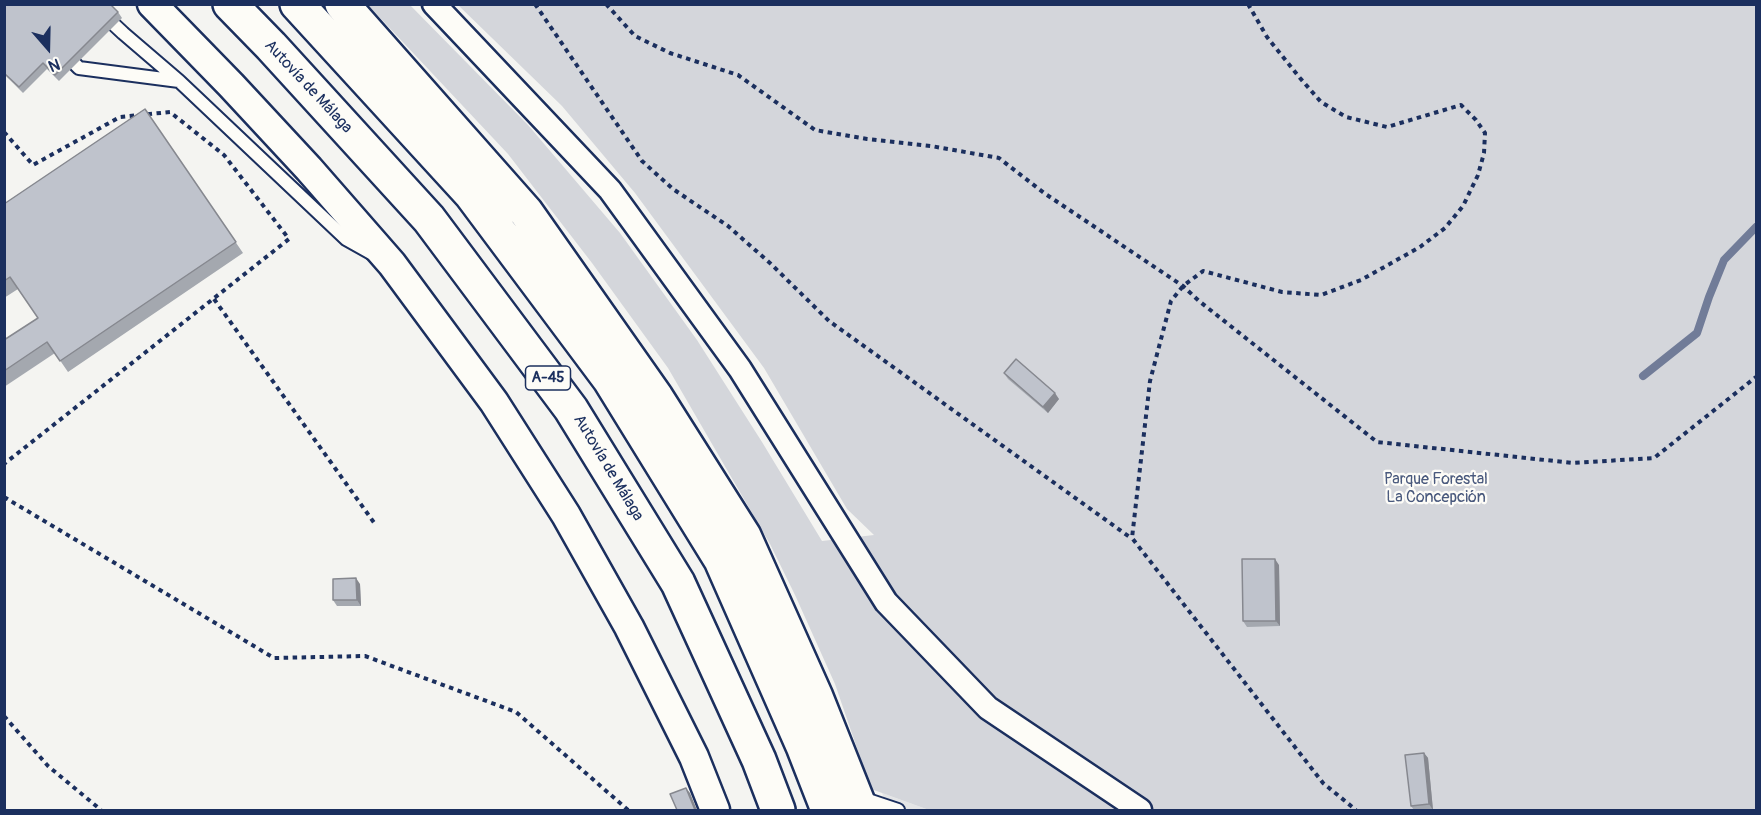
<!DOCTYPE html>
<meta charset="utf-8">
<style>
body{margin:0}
#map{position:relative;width:1761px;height:815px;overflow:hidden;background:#f4f4f1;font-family:Pangolin,sans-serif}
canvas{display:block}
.frame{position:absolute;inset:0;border:6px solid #1b2f5e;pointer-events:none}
.north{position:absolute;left:18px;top:18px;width:60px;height:60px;-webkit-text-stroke:4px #fdfcf7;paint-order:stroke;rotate:160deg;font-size:16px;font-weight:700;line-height:24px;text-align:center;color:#1b2f5e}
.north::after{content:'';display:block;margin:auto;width:21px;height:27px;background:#1b2f5e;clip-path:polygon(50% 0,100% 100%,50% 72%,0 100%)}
</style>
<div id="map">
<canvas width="1761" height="815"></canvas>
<div class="frame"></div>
<div class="north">N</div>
</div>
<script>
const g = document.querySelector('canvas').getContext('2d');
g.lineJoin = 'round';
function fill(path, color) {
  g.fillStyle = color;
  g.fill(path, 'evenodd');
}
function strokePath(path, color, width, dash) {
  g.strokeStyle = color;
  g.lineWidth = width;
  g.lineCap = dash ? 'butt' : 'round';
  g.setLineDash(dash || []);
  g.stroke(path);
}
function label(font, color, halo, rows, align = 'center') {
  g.font = font + ' Pangolin,sans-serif';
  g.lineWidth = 4.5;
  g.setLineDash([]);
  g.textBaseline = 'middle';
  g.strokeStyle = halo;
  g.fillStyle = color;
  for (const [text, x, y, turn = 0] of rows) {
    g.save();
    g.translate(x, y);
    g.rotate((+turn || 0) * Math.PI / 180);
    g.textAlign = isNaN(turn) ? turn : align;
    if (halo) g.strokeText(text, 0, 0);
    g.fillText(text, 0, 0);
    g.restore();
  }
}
fill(new Path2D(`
 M882,793L929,810H889Z`), '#e4e5e6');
fill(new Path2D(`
 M368,5H410L528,125L620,233L697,340L762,442L822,541L874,535L847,509L764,368L635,193L562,106L458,5H1756V810H929L871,789L835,684L795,595L770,544L668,368L592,263L508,154Z`), '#d4d6db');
strokePath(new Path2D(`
 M1643,376L1697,333L1709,297L1724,260L1756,227`), '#717c98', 8);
const service = new Path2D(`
 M92,4L123,33L179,81L346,239L371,253
 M64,53L79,68L179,81
 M862,798L898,810`);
const minor = new Path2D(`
 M434,4L610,190L740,369L886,602L988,708L1140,810`);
const tertiary = new Path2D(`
 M152,4L231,85L309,169L392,264L494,402L566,515L629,627L694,757L715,810`);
const motorway = new Path2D(`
 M230,4L271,46L429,219L571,409L678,583L759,760L778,810
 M297,4L471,194L610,380L721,560L803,746L828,810
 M342,4L526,212L656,397L744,536L816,697L861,810`);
strokePath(service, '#1b2f5e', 16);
strokePath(minor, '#1b2f5e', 27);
strokePath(tertiary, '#1b2f5e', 33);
strokePath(motorway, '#1b2f5e', 38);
strokePath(new Path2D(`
 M535,4L642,161L673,189L728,226L771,264L829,321L1131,538
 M606,4L635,36L670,53L738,75L815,130L867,139L931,146L999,158L1044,193L1183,286L1199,301L1377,442L1573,463L1654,458L1756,377
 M1248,4L1267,37L1300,78L1321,102L1346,117L1387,127L1461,105L1476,120L1485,133L1484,153L1478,175L1463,206L1445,228L1420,247L1361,280L1321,295L1282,292L1203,271L1183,286L1171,301L1150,381L1132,538L1323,783L1356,810
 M4,132L33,165L120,117L170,112L224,155L289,239L4,464
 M214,299L375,524
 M4,497L274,658L365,656L516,712L628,810
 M4,716L48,766L101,810`), '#1b2f5e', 4, [4.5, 4.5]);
strokePath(service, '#fdfcf7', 12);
strokePath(minor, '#fdfcf7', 22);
strokePath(tertiary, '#fdfcf7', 28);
strokePath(motorway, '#fdfcf7', 33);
fill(new Path2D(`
 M4,4L118,12L122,18L59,81L47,69L23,93L4,74Z
 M145,109L243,253L68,372L55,353L4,387V340L38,318L18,289L4,298V204Z
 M1004,373L1059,399L1048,413L1008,379Z
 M1279,565L1280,626L1247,627L1243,621Z
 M360,584L361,606H337L333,600Z
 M1424,753L1428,758L1433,810H1414L1411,806Z`), '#a4a8af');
fill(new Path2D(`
 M1055,393L1059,399L1048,413L1043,407Z
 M1275,559L1279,565L1280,626L1276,621Z
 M356,578L360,584L361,606L357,600Z
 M1424,753L1428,758L1433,810L1429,804Z
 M686,788L690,793L697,810H695Z`), '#86888f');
const building = new Path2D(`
 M4,4H110L118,12L55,75L43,63L19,87L4,73Z
 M145,109L236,242L60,361L47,342L4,371V340L38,318L10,277L4,281V204Z
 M1016,359L1055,393L1043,407L1004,373Z
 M1242,559H1275L1276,621H1243Z
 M356,578L357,600H333V579Z
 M1424,753L1429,804L1411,806L1405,755Z
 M686,788L695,810H677L670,794Z`);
fill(building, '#bfc3cc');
strokePath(building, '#86888f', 1.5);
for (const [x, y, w] of [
 [548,378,45]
]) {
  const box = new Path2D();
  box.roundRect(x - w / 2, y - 12, w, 24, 4.5);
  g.fillStyle = '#fdfcf7';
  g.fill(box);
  strokePath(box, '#1b2f5e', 1.5);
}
label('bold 15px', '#1b2f5e', null, [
 ["A-45",548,378]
]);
label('16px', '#1b2f5e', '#fdfcf7', [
 ["Autovía de Málaga",308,87,47],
 ["Autovía de Málaga",608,468,59]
]);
label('16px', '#49597d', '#fdfcf7', [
 ["Parque Forestal",1436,480],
 ["La Concepción",1436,498]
]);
</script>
